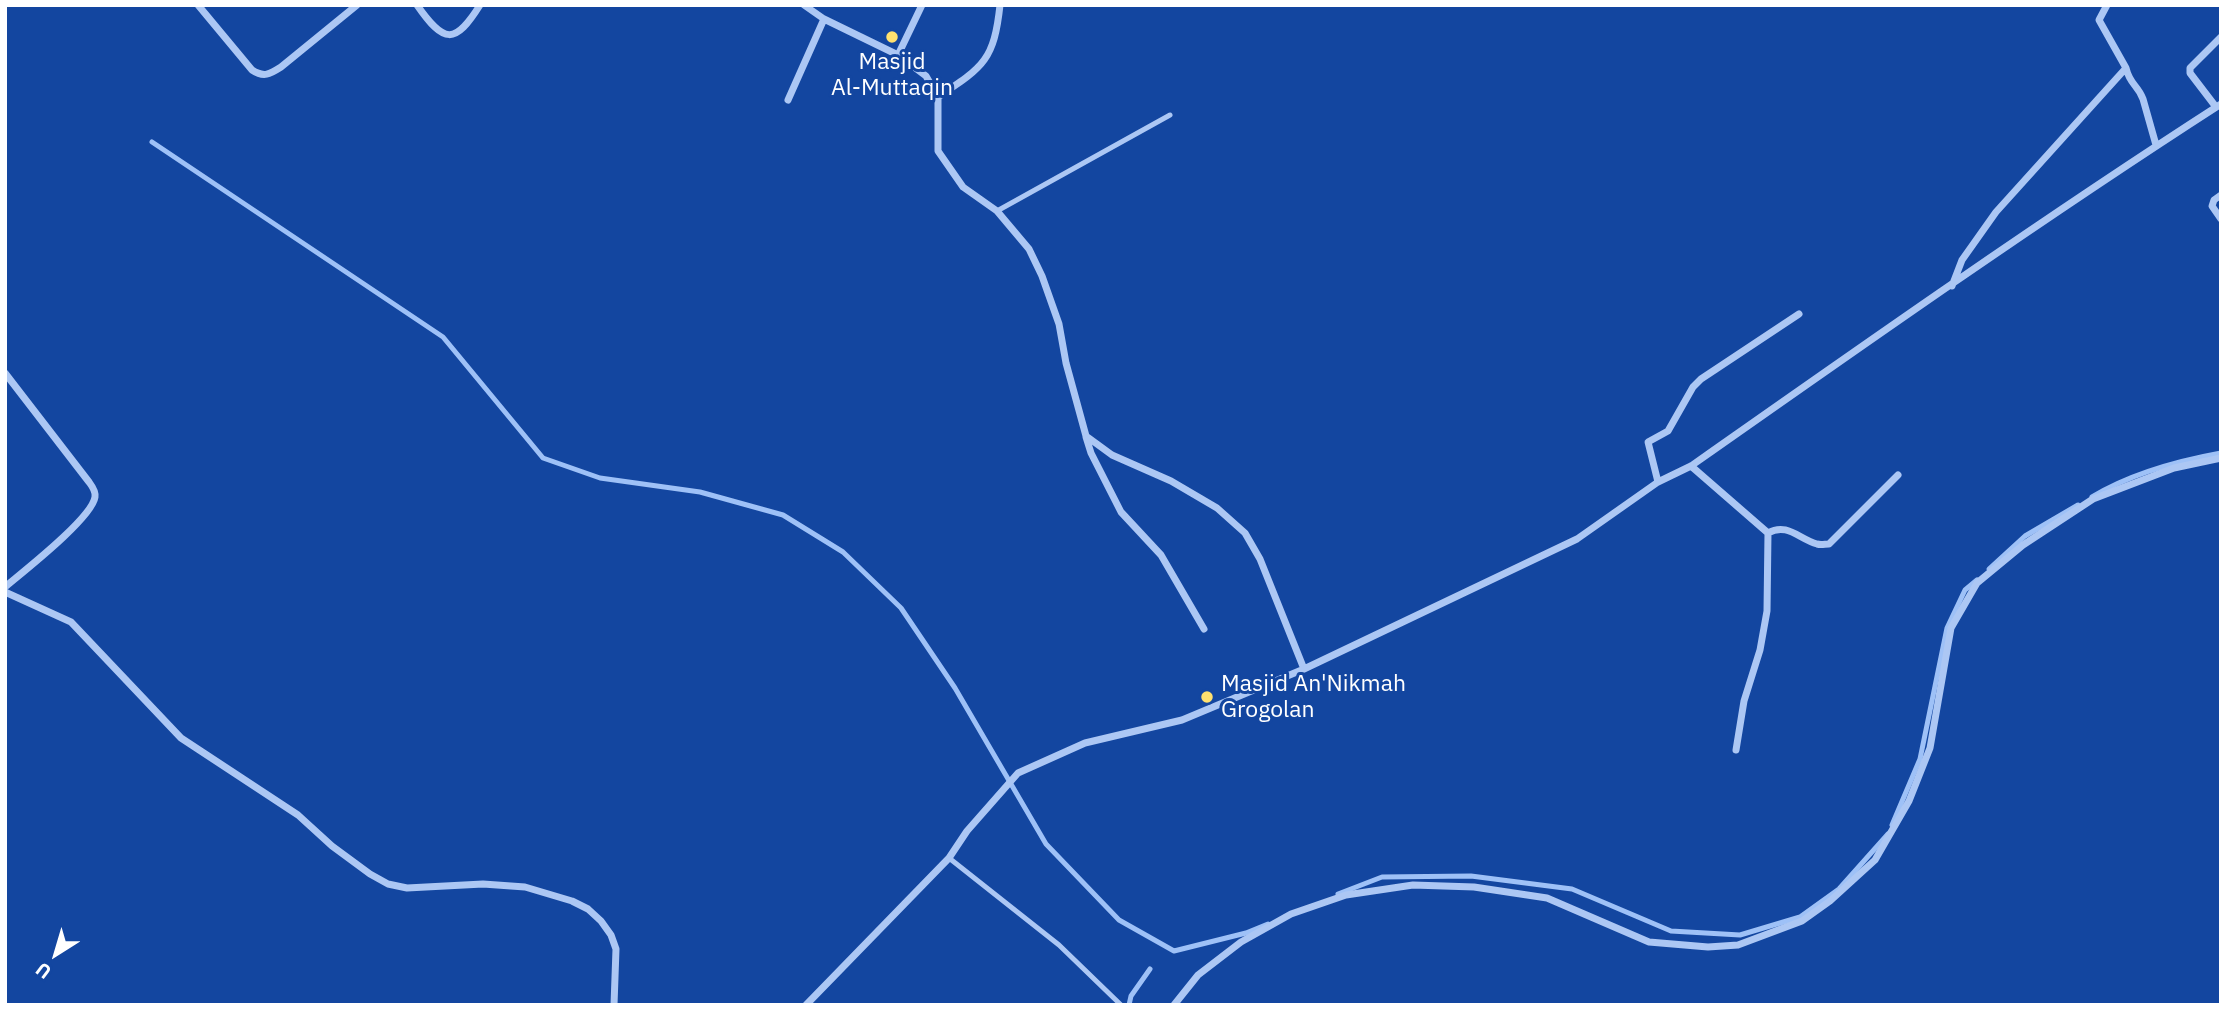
<!DOCTYPE html>
<style>
body{margin:0}
#map{position:relative;width:2226px;height:1010px;overflow:hidden;background:#1346a0;font-family:"IBM Plex Sans",sans-serif}
canvas{display:block}
.frame{position:absolute;inset:0;border:7px solid #fff;pointer-events:none}
.north{position:absolute;left:21px;top:919px;width:70px;height:70px;-webkit-text-stroke:5px #1346a0;paint-order:stroke;rotate:217deg;font-size:19px;font-weight:700;line-height:28px;text-align:center;color:#fff}
.north::after{content:'';display:block;margin:auto;width:24px;height:32px;background:#fff;clip-path:polygon(50% 0,100% 100%,50% 72%,0 100%)}
</style>
<div id="map">
<canvas width="2226" height="1010"></canvas>
<div class="frame"></div>
<div class="north">U</div>
</div>
<script>
const g = document.querySelector('canvas').getContext('2d');
g.lineJoin = 'round';
function strokePath(path, color, width, dash) {
  g.strokeStyle = color;
  g.lineWidth = width;
  g.lineCap = dash ? 'butt' : 'round';
  g.setLineDash(dash || []);
  g.stroke(path);
}
function label(font, color, halo, rows, align = 'center') {
  g.font = font + ' "IBM Plex Sans",sans-serif';
  g.lineWidth = 6;
  g.setLineDash([]);
  g.textBaseline = 'middle';
  g.strokeStyle = halo;
  g.fillStyle = color;
  for (const [text, x, y, turn = 0] of rows) {
    g.save();
    g.translate(x, y);
    g.rotate((+turn || 0) * Math.PI / 180);
    g.textAlign = isNaN(turn) ? turn : align;
    if (halo) g.strokeText(text, 0, 0);
    g.fillText(text, 0, 0);
    g.restore();
  }
}
strokePath(new Path2D(`
 M152,142L443,337L543,458L600,478L700,492L783,515L843,552L901,608L955,688L1046,844L1119,920L1174,951L1246,933L1268,924
 M2092,497C2130,474 2177,461 2221,453
 M1989,569L2025,536L2078,505
 M1892,825L1920,759L1947,628L1965,590L1977,580
 M1338,894L1382,877L1471,876L1572,889L1671,931L1740,935L1800,917L1839,889L1888,834
 M1129,1005L1131,996L1150,969`), '#9ec1f7', 5);
strokePath(new Path2D(`
 M997,211L1170,115
 M949,858L1059,945L1121,1005`), '#acc7f4', 5);
strokePath(new Path2D(`
 M198,5L252,70C264,78 270,74 281,67L357,5
 M417,5C444,44 455,45 480,5
 M804,5L824,19L898,55L926,76L938,97V151L963,187L997,211L1029,249L1042,276L1059,324L1066,363L1086,436L1112,455L1171,481L1217,508L1245,533L1260,559L1304,669
 M2107,5L2099,20L2126,68
 M898,55L922,5
 M938,97C983,67 994,61 1000,5
 M788,100L824,19
 M2216,107L2190,73V68L2221,37
 M2221,195L2214,200L2212,206L2221,219
 M1952,286L1962,260L1996,212L2126,68C2130,85 2138,85 2143,99L2156,145
 M5,373L89,482C92,486 96,491 95,497C92,518 24,571 5,587
 M1086,437L1091,453L1121,512L1161,555L1204,629
 M1691,466L1768,533L1767,611L1760,650L1744,701L1736,750
 M1658,482L1648,442L1668,431L1693,387L1701,379L1799,314
 M1768,533C1787,522 1799,539 1817,544C1821,545 1825,544 1829,544L1898,475
 M5,592L71,622L181,738L298,815L332,846L370,874L388,884L407,888L483,884L525,887L572,901L588,909L601,921L611,935L616,949L614,1005
 M806,1005L949,858L967,831L1018,773L1085,743L1182,720L1304,669L1577,539L1658,482L1691,466C1866,343 2041,220 2221,104
 M1174,1005L1198,975L1241,942L1291,914L1346,895L1413,885L1474,887L1547,898L1649,942L1708,947L1738,945L1802,921L1830,901L1875,860L1909,801L1930,748L1951,628L1977,583L2023,545L2093,499L2174,468L2221,458`), '#acc7f4', 7);
for (const [x, y, r, color] of [
 [892,37,7,"#ffe16f"],
 [1207,697,7,"#ffe16f"]
]) {
  const dot = new Path2D();
  dot.arc(x, y, r, 0, 2 * Math.PI);
  g.fillStyle = color;
  g.fill(dot);
  strokePath(dot, '#1346a0', 2.5);
}
label('23px', '#fff', '#1346a0', [
 ["Masjid",892,62],
 ["Al-Muttaqin",892,88],
 ["Masjid An'Nikmah",1221,684,"left"],
 ["Grogolan",1221,710,"left"]
]);
</script>
